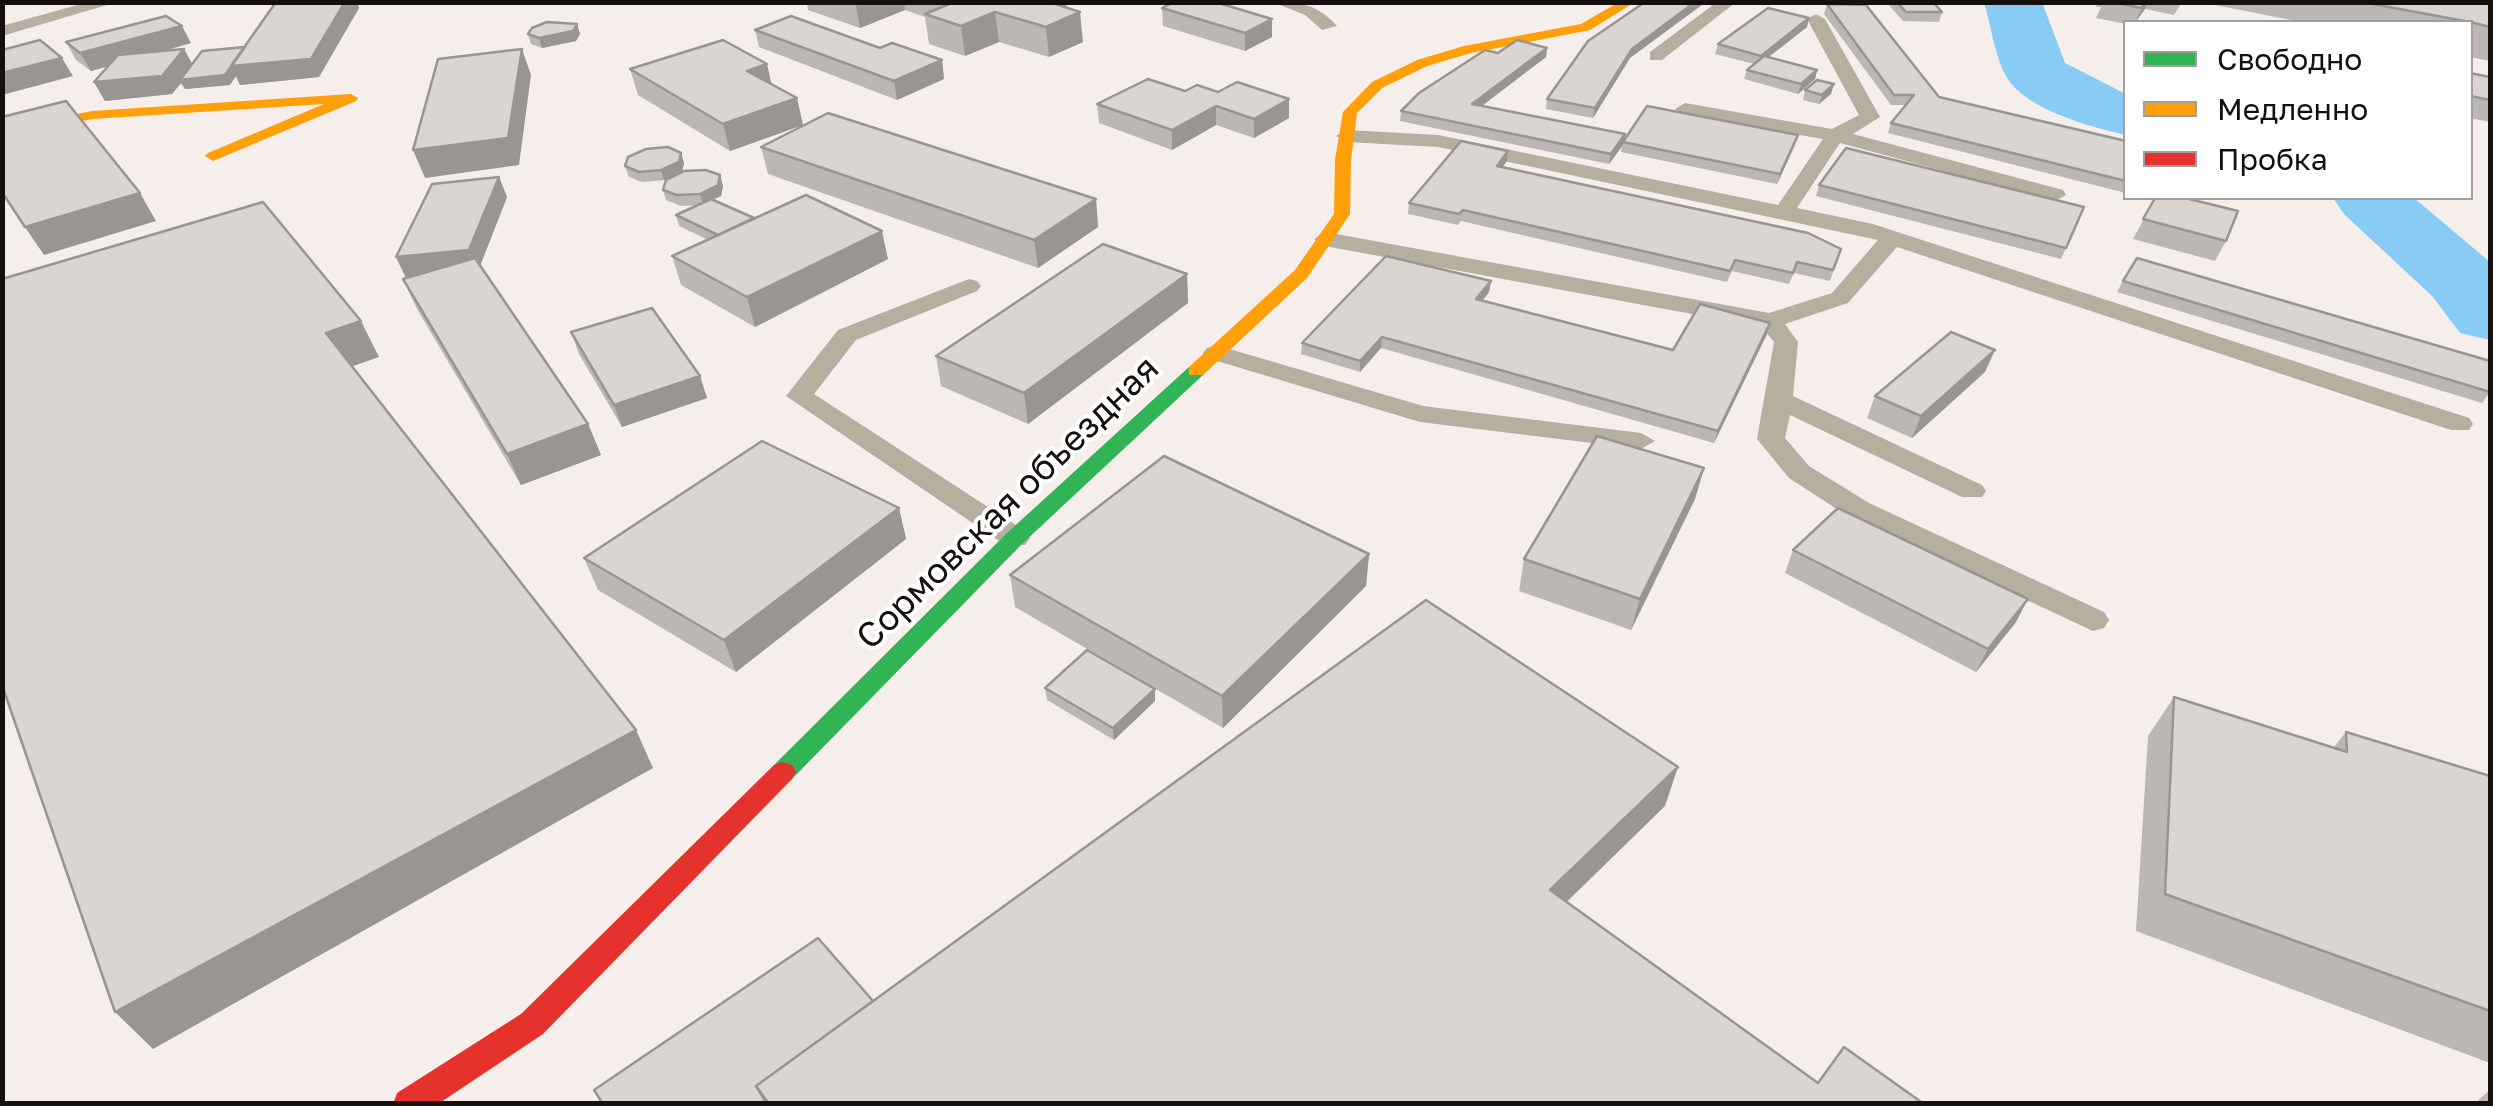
<!DOCTYPE html>
<meta charset="utf-8">
<style>
body{margin:0}
#map{position:relative;width:2493px;height:1106px;overflow:hidden;background:#f6eeea;font-family:"Golos Text",sans-serif}
canvas{display:block}
.frame{position:absolute;inset:0;border:5px solid #150f0d;pointer-events:none}
.legend{position:absolute;left:2123px;top:20px;width:350px;height:180px;box-sizing:border-box;background:#fff;border:2px solid #a19f9e;margin:0;padding:12px 18px;list-style:none;font-size:30px;color:#150f0d}
.legend li{display:flex;align-items:center;gap:20px;height:50px}
.legend b{width:50px;border:2px solid #a19f9e}
</style>
<div id="map">
<canvas width="2493" height="1106"></canvas>
<div class="frame"></div>
<ul class="legend">
<li><b style="height:12px;background:#30b455"></b>Свободно</li>
<li><b style="height:12px;background:#ff9f0a"></b>Медленно</li>
<li><b style="height:12px;background:#e5322d"></b>Пробка</li>
</ul>
</div>
<script>
const g = document.querySelector('canvas').getContext('2d');
g.lineJoin = 'round';
function fill(path, color) {
  g.fillStyle = color;
  g.fill(path, 'evenodd');
}
function strokePath(path, color, width, dash) {
  g.strokeStyle = color;
  g.lineWidth = width;
  g.lineCap = dash ? 'butt' : 'round';
  g.setLineDash(dash || []);
  g.stroke(path);
}
function label(font, color, halo, rows, align = 'center') {
  g.font = font + ' "Golos Text",sans-serif';
  g.lineWidth = 8;
  g.setLineDash([]);
  g.textBaseline = 'middle';
  g.strokeStyle = halo;
  g.fillStyle = color;
  for (const [text, x, y, turn = 0] of rows) {
    g.save();
    g.translate(x, y);
    g.rotate((+turn || 0) * Math.PI / 180);
    g.textAlign = isNaN(turn) ? turn : align;
    if (halo) g.strokeText(text, 0, 0);
    g.fillText(text, 0, 0);
    g.restore();
  }
}
fill(new Path2D(`
 M1984,2H2042L2065,63L2126,94V135C2091,127 2027,110 2007,78C1995,57 1991,26 1984,2Z
 M2333,198H2414L2490,262V340L2460,333L2432,296L2344,214Z`), '#88cbf4');
fill(new Path2D(`
 M88,2H117L2,36V26Z
 M1273,2C1301,2 1317,4 1337,26L1322,30L1305,15Z
 M1717,2H1736L1662,60H1650V52Z
 M1816,14L1825,19L1880,117L1853,134L2063,190L2066,195L2055,201L1840,143L1797,208L1873,224L2469,418L2473,424L2469,430H2451L1897,247L1848,303L1785,324L1798,342L1793,396L1982,485L1986,491L1982,497H1962L1790,415L1785,438L1809,466L1869,503L2104,612L2109,620L2104,628L2093,631L1849,517L1789,478L1757,439L1774,342L1762,327L1325,246L1314,239L1325,232L1769,313L1832,293L1878,240L1438,147L1346,142L1336,136L1346,130L1438,135L1778,205L1823,139L1685,115L1675,109L1685,103L1832,129L1859,115L1807,19Z
 M969,279L977,281L981,286L977,291L856,340L814,394L1025,531L1030,538L1025,545H1005L786,396L838,330Z
 M1216,345L1423,406L1641,433L1655,441L1641,449L1420,422L1207,358L1203,353L1207,348Z`), '#b6ae9f');
fill(new Path2D(`
 M1196,365L1206,371L1203,375L1023,543L792,779L783,782L774,779L770,772L774,765L1007,533L1189,367Z`), '#30b455');
fill(new Path2D(`
 M1619,2H1635L1590,30L1471,53L1427,66L1382,88L1357,113L1351,160L1350,214L1307,278L1203,375H1189V367L1295,270L1334,214L1335,160L1343,112L1372,82L1417,60L1464,46L1581,24Z
 M351,94L358,98L356,101L213,161L205,156L208,153L324,104L92,119L2,138V129L92,111Z`), '#ff9f0a');
fill(new Path2D(`
 M783,762L792,765L796,772L792,779L543,1034L438,1104H393L397,1093L521,1014L774,765Z`), '#e5322d');
fill(new Path2D(`
 M276,2H357L359,8L319,77L240,85L236,76L230,85L185,89L181,83L172,94L105,101L94,82L108,66L91,71L76,60L66,42L191,43L164,51L192,64L245,47Z
 M807,2H1066V8L1083,42L1049,57L999,42L965,56L929,44L925,17L905,10L860,28L808,10Z
 M1886,2H1933L1942,12L1939,22L1903,21Z
 M2098,2H2182L2174,15L2145,9L2136,22H2126V24L2096,18L2101,7H2096Z
 M2216,2H2490V61L2470,57V22H2301L2215,5Z
 M1827,4L1939,97L2126,141V193L1888,133L1891,123L1906,105H1891L1824,14Z
 M1162,8L1272,37L1245,51L1163,26Z
 M1809,18L1807,27L1769,57L1817,70L1815,79L1798,94L1744,79L1747,70L1754,64L1715,54L1718,44Z
 M577,24L580,34L576,41L542,48L531,44L528,34Z
 M755,30L942,60L944,79L897,100L759,47Z
 M1547,48L1546,57L1482,106L1625,134L1623,145L1609,164L1400,121L1401,111L1498,53Z
 M1630,58L1593,118L1546,109L1547,99Z
 M630,69L772,85L803,125L730,151L638,95Z
 M2470,73L2490,77V122L2470,118Z
 M1805,90L1831,94L1819,104L1803,100Z
 M1185,91L1289,118L1254,138L1216,125L1172,150L1099,123L1097,104Z
 M1798,135L1777,184L1621,152L1623,142Z
 M761,147L1096,199L1098,227L1038,268L768,174Z
 M681,153L684,163L682,172L720,175L723,186L721,196L712,200L754,218L888,259L755,327L681,285L672,256L708,240L679,226L676,215L699,205L681,206L666,200L663,190L666,180L642,182L629,177L625,166Z
 M1507,161L1502,167L1841,249L1830,281L1794,273L1789,284L1732,271L1727,282L1461,221L1458,225L1408,214L1409,203Z
 M499,177L507,197L480,266L588,424L601,455L521,485L417,309L403,279L406,278L396,257Z
 M1819,185L2084,207L2061,259L1816,196Z
 M2144,198H2185L2226,241L2215,261L2133,239L2154,200Z
 M1187,274L1188,303L1028,424L941,386L936,356Z
 M1491,281L1489,292L1483,300L1673,350L1767,334L1714,443L1381,348L1360,372L1301,354L1302,343Z
 M2123,281L2490,392L2482,403L2117,292Z
 M571,332L700,376L707,398L622,427L579,354Z
 M1985,372L1912,438L1867,418L1875,396Z
 M1704,468L1695,499L1631,630L1519,591L1524,559Z
 M899,508L906,539L736,672L598,590L584,558Z
 M1793,550L2016,622L1976,672L1785,573Z
 M1369,554L1366,586L1223,728L1015,607L1010,575Z
 M1045,688L1155,689V701L1114,740L1047,700Z
 M2174,697L2333,748L2346,732L2490,776V1063L2136,931L2148,736Z
 M2490,1090V1104H2475L2476,1102Z`), '#bcb7b4');
fill(new Path2D(`
 M345,2H357L359,8L319,77L240,85L236,76L230,85L185,89L181,83L172,94L105,101L94,82L184,49L194,67H231Z
 M855,2H904L905,10L860,28Z
 M1040,2H1066L1067,17Z
 M1695,2H1706L1630,58L1593,118L1595,108L1632,49Z
 M2145,2H2148L2145,9L2135,22Z
 M995,12L999,42L965,56L961,26Z
 M1080,12L1083,42L1049,57L1046,27Z
 M1809,18L1807,27L1758,65L1761,56Z
 M1272,19V37L1245,51V33Z
 M577,24L580,34L576,41L542,48L539,38Z
 M182,26L191,43L91,71L80,53Z
 M1547,48L1546,57L1471,114L1472,104Z
 M522,49L531,75L519,165L425,178L413,150Z
 M62,58L73,76L2,95V73Z
 M942,60L944,79L897,100L894,81Z
 M767,64L773,90L747,71Z
 M1817,70L1815,79L1798,94L1801,84Z
 M1834,84L1831,94L1819,104L1822,95Z
 M797,98L803,125L730,151L723,124Z
 M1289,99V118L1254,138V119Z
 M1216,106V125L1172,150V130Z
 M1625,134L1623,145L1609,164L1611,154Z
 M1798,135L1795,145L1777,184L1780,174Z
 M1508,151L1507,161L1495,177L1497,166Z
 M681,153L684,163L682,172L664,180L661,170Z
 M720,175L723,186L721,196L703,204L700,194Z
 M499,177L507,197L478,271L406,278L396,257Z
 M140,193L156,221L44,255L25,227Z
 M1096,199L1098,227L1038,268L1034,240Z
 M882,231L888,259L755,327L747,297Z
 M1187,274L1188,303L1028,424L1024,393Z
 M1491,281L1489,292L1475,310L1476,299Z
 M361,321L379,357L345,369L326,333Z
 M1770,323L1767,334L1714,443L1718,431Z
 M1382,337L1381,348L1360,372V361Z
 M1995,350L1985,372L1912,438L1921,416Z
 M700,376L707,398L622,427L614,405Z
 M588,424L601,455L521,485L507,454Z
 M1704,468L1695,499L1631,630L1640,599Z
 M899,508L906,539L736,672L724,640Z
 M1369,554L1366,586L1223,728L1222,696Z
 M2028,599L2016,622L1976,672L1988,649Z
 M1155,689V701L1114,740L1113,728Z
 M636,730L653,768L153,1049L115,1012Z
 M1678,767L1665,806L1540,928L1550,890Z`), '#999592');
const building = new Path2D(`
 M276,2H345L311,59L231,66Z
 M954,2H1049L1080,12L1046,27L995,12L961,26L925,14Z
 M1174,2H1215L1272,19L1245,33L1162,8Z
 M1645,2H1695L1632,49L1595,108L1547,99L1588,41Z
 M1897,2H1933L1942,12H1906Z
 M2113,2H2145L2141,8Z
 M2362,2H2490V27L2470,22Z
 M1827,4L1866,5L1939,97L2126,141V181L1891,123L1914,95H1894Z
 M1768,8L1809,18L1761,56L1718,44Z
 M166,16L182,26L80,53L66,42Z
 M791,16L880,48L892,43L942,60L894,81L755,30Z
 M547,22L577,24L573,31L539,38L528,34L532,28Z
 M40,40L62,58L2,73V50Z
 M723,40L767,64L747,71L797,98L723,124L630,69Z
 M1517,40L1547,48L1472,104L1625,134L1611,154L1401,111L1419,93L1485,50L1498,53Z
 M245,47L225,75L180,80L202,51Z
 M184,49L162,76L94,82L118,55Z
 M522,49L508,138L413,150L438,59Z
 M1764,56L1817,70L1801,84L1747,70Z
 M2470,73L2490,77V100L2470,96Z
 M1148,79L1185,91L1197,85L1218,92L1237,82L1289,99L1254,119L1216,106L1172,130L1097,104Z
 M1817,80L1834,84L1822,95L1805,90Z
 M66,101L140,193L25,227L2,192V117Z
 M1647,106L1798,135L1780,174L1623,142Z
 M828,113L1096,199L1034,240L761,147Z
 M1461,141L1508,151L1497,166L1808,233L1841,249L1833,270L1797,262L1793,273L1735,260L1730,271L1463,210L1459,214L1409,203Z
 M668,147L681,153L679,162L661,170L639,172L625,166L628,157L646,149Z
 M1846,148L2084,207L2066,248L1819,185Z
 M706,170L720,175L718,185L700,194L677,195L663,190L666,180L684,171Z
 M499,177L469,250L396,257L432,184Z
 M806,195L882,231L747,297L672,256Z
 M2155,198H2185L2238,211L2226,241L2143,219Z
 M711,199L754,218L718,235L676,215Z
 M263,202L361,321L326,333L636,730L115,1012L2,685V279Z
 M1103,244L1187,274L1024,393L936,356Z
 M1386,256L1491,281L1476,299L1673,350L1700,304L1770,323L1718,431L1382,337L1360,361L1302,343Z
 M475,258L588,424L507,454L403,279Z
 M2137,258L2490,361V392L2123,281Z
 M652,308L700,376L614,405L571,332Z
 M1951,332L1995,350L1921,416L1875,396Z
 M1597,436L1704,468L1640,599L1524,559Z
 M762,441L899,508L724,640L584,558Z
 M1164,456L1369,554L1222,696L1010,575Z
 M1838,508L2028,599L1988,649L1793,550Z
 M1426,600L1678,767L1550,890L1818,1083L1844,1047L1924,1104H769L756,1086Z
 M1087,650L1155,689L1113,728L1045,688Z
 M2174,697L2347,752L2346,732L2490,776V1011L2165,894Z
 M818,938L873,1001L756,1086L767,1104H603L594,1090Z`);
fill(building, '#dbd5d1');
strokePath(building, '#999592', 2.5);
label('35px', '#150f0d', '#fff', [
 ["Сормовская объездная",1008,503,-44]
]);
</script>
